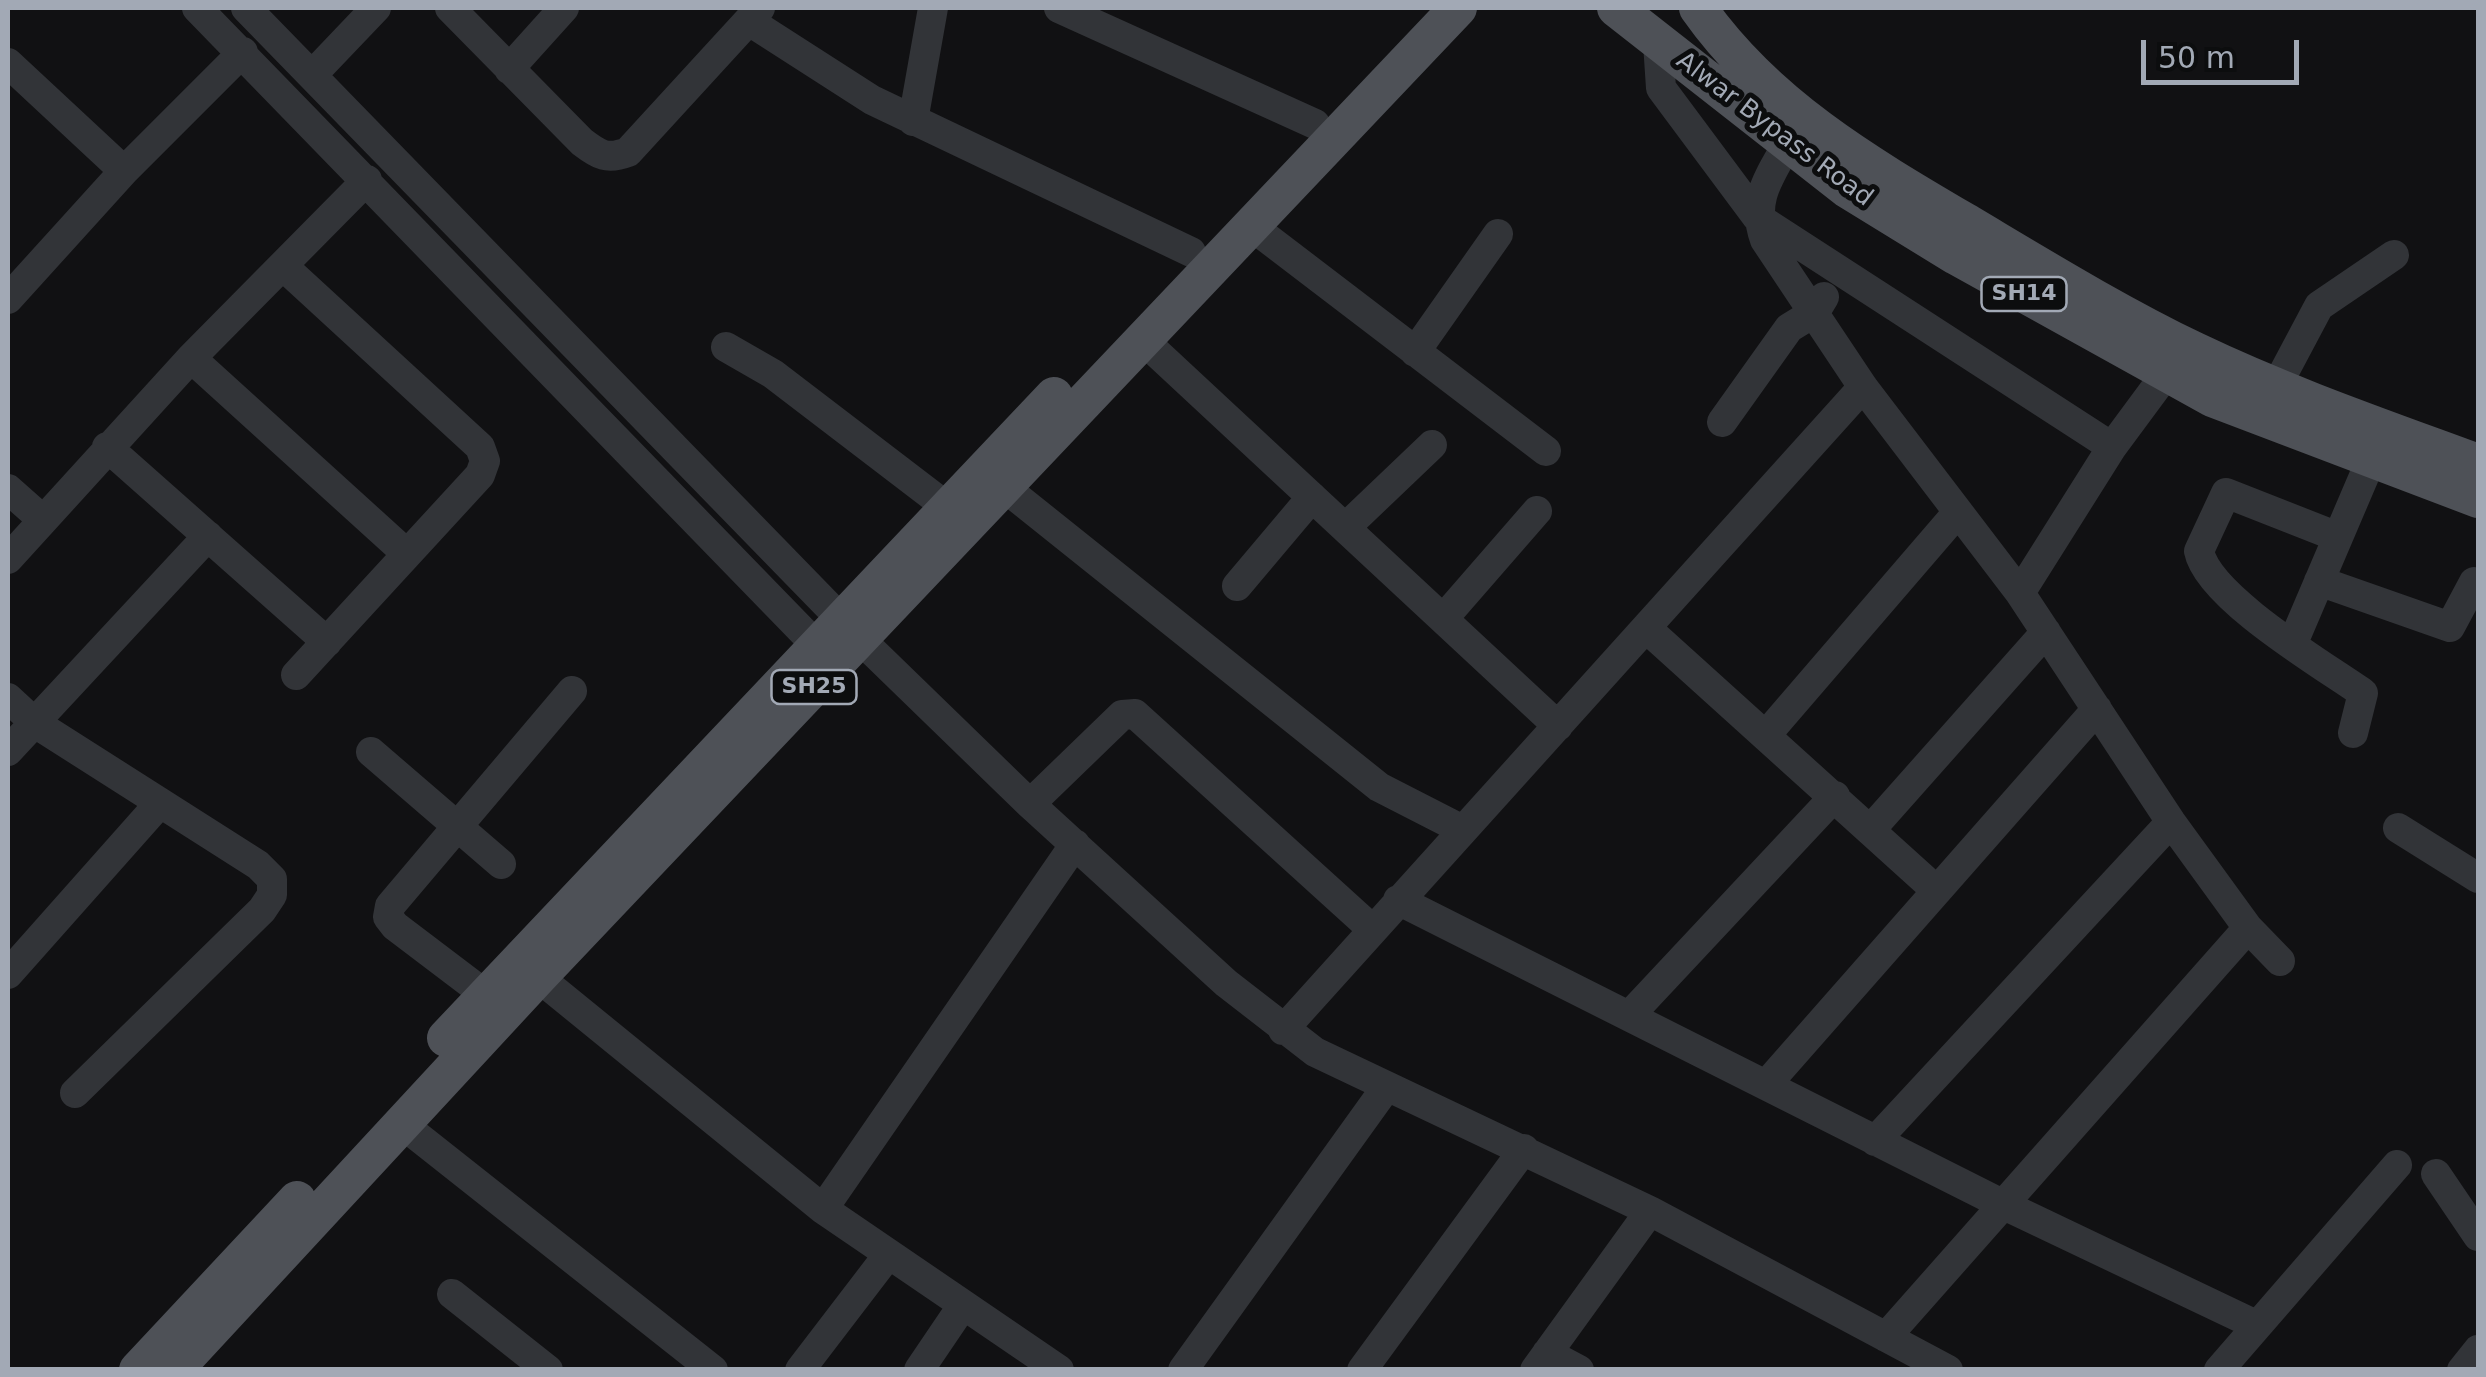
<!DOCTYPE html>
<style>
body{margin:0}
#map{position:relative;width:2486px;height:1377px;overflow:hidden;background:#111113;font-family:"DejaVu Sans",sans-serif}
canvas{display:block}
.frame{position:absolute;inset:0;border:10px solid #a2a9b5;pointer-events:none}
.scale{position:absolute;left:2141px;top:40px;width:158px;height:45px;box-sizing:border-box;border:5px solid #a2a9b5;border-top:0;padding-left:12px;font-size:30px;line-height:35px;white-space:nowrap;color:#a2a9b5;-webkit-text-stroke:8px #0c0d0e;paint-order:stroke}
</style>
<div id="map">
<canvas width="2486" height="1377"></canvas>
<div class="frame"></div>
<div class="scale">50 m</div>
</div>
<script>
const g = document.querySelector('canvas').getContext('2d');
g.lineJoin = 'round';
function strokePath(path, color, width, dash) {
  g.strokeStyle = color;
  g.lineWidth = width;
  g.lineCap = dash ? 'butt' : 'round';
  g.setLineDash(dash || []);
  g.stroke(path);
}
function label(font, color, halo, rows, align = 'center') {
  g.font = font + ' "DejaVu Sans",sans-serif';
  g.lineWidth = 10;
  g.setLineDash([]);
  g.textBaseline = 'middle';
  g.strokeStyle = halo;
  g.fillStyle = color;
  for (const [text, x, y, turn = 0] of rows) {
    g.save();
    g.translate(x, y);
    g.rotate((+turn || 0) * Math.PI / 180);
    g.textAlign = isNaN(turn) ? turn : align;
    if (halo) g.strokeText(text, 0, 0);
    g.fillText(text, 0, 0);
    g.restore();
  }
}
strokePath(new Path2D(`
 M197,8L817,646
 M246,8L841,619
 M450,8L582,142C599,155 607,160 628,152L760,8
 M1059,8L1315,124
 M749,21L872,100L1191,252
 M1658,43L1661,88L1757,217L2112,447
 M8,63L124,171
 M509,69L564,8
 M313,74L376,8
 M913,121L933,8
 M1787,145C1768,179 1751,201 1765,240L1863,387L2020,593L2171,822L2248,928L2280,961
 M1250,225L1546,451
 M283,266L480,447L485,461L480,475L296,675
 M8,299L124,171L243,52
 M1143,340L1558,726
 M726,347L773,374L947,507
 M1415,352L1498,234
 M191,358L407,554
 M2276,387L2319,306L2394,255
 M1722,422L1789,328L1815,312L1824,297
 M107,447L327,642
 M1004,487L1379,787L1461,829
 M8,489L43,520
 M1345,528L1432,445
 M2338,537L2226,493L2199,551C2208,597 2323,665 2363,693L2353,733
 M8,559L191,358L367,180
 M2319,581L2450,627L2474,582
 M1237,586L1312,497
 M2020,593L2112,447L2166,374
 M1443,619L1537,511
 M1646,628L1937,891
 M860,639L1030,804L1226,983L1315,1052L1650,1211L1948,1370
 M2292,645L2371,460
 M8,698L35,723L258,865L272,879V895L262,910L75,1093
 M1766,735L1958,512
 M8,751L208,536
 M371,752L501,864
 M1030,804L1122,715L1135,714L1372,929
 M1872,828L2046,632
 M2398,828L2478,878
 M1398,900L2002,1204L2256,1325
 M8,974L159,804
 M538,977L823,1209L1059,1370
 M486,995L395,926L388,917L390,906L572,691
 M1629,1016L1835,796
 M1283,1030L1863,387
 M1766,1085L2097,709
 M402,1124L713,1370
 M1875,1141L2171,822
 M2436,1174L2478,1236
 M823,1209L1075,844
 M452,1294L548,1370
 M1886,1337L2248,928
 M1547,1353L1579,1370
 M800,1370L888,1255
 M919,1370L963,1305
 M1183,1370L1385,1089
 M1362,1370L1524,1149
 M1535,1370L1650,1211
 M2219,1370L2397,1165
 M2462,1370L2478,1350`), '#323438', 30);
strokePath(new Path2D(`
 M1616,8L1847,189L1956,256L2212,398L2478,499
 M1698,8C1767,106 1867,164 1969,224C2043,268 2118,314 2195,351C2287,395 2383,428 2478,463
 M446,1038L1054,396
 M138,1370L297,1200
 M174,1370L538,977L1458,8`), '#4e5157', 38);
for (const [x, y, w] of [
 [2024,294,85],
 [814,687,85]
]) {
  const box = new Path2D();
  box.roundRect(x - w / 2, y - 17, w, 34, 8);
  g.fillStyle = '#0c0d0e';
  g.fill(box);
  strokePath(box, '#a2a9b5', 2.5);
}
label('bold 22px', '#a2a9b5', null, [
 ["SH14",2024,294],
 ["SH25",814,687]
]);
label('25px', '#a2a9b5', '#0c0d0e', [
 ["Alwar Bypass Road",1774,130,37]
]);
</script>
